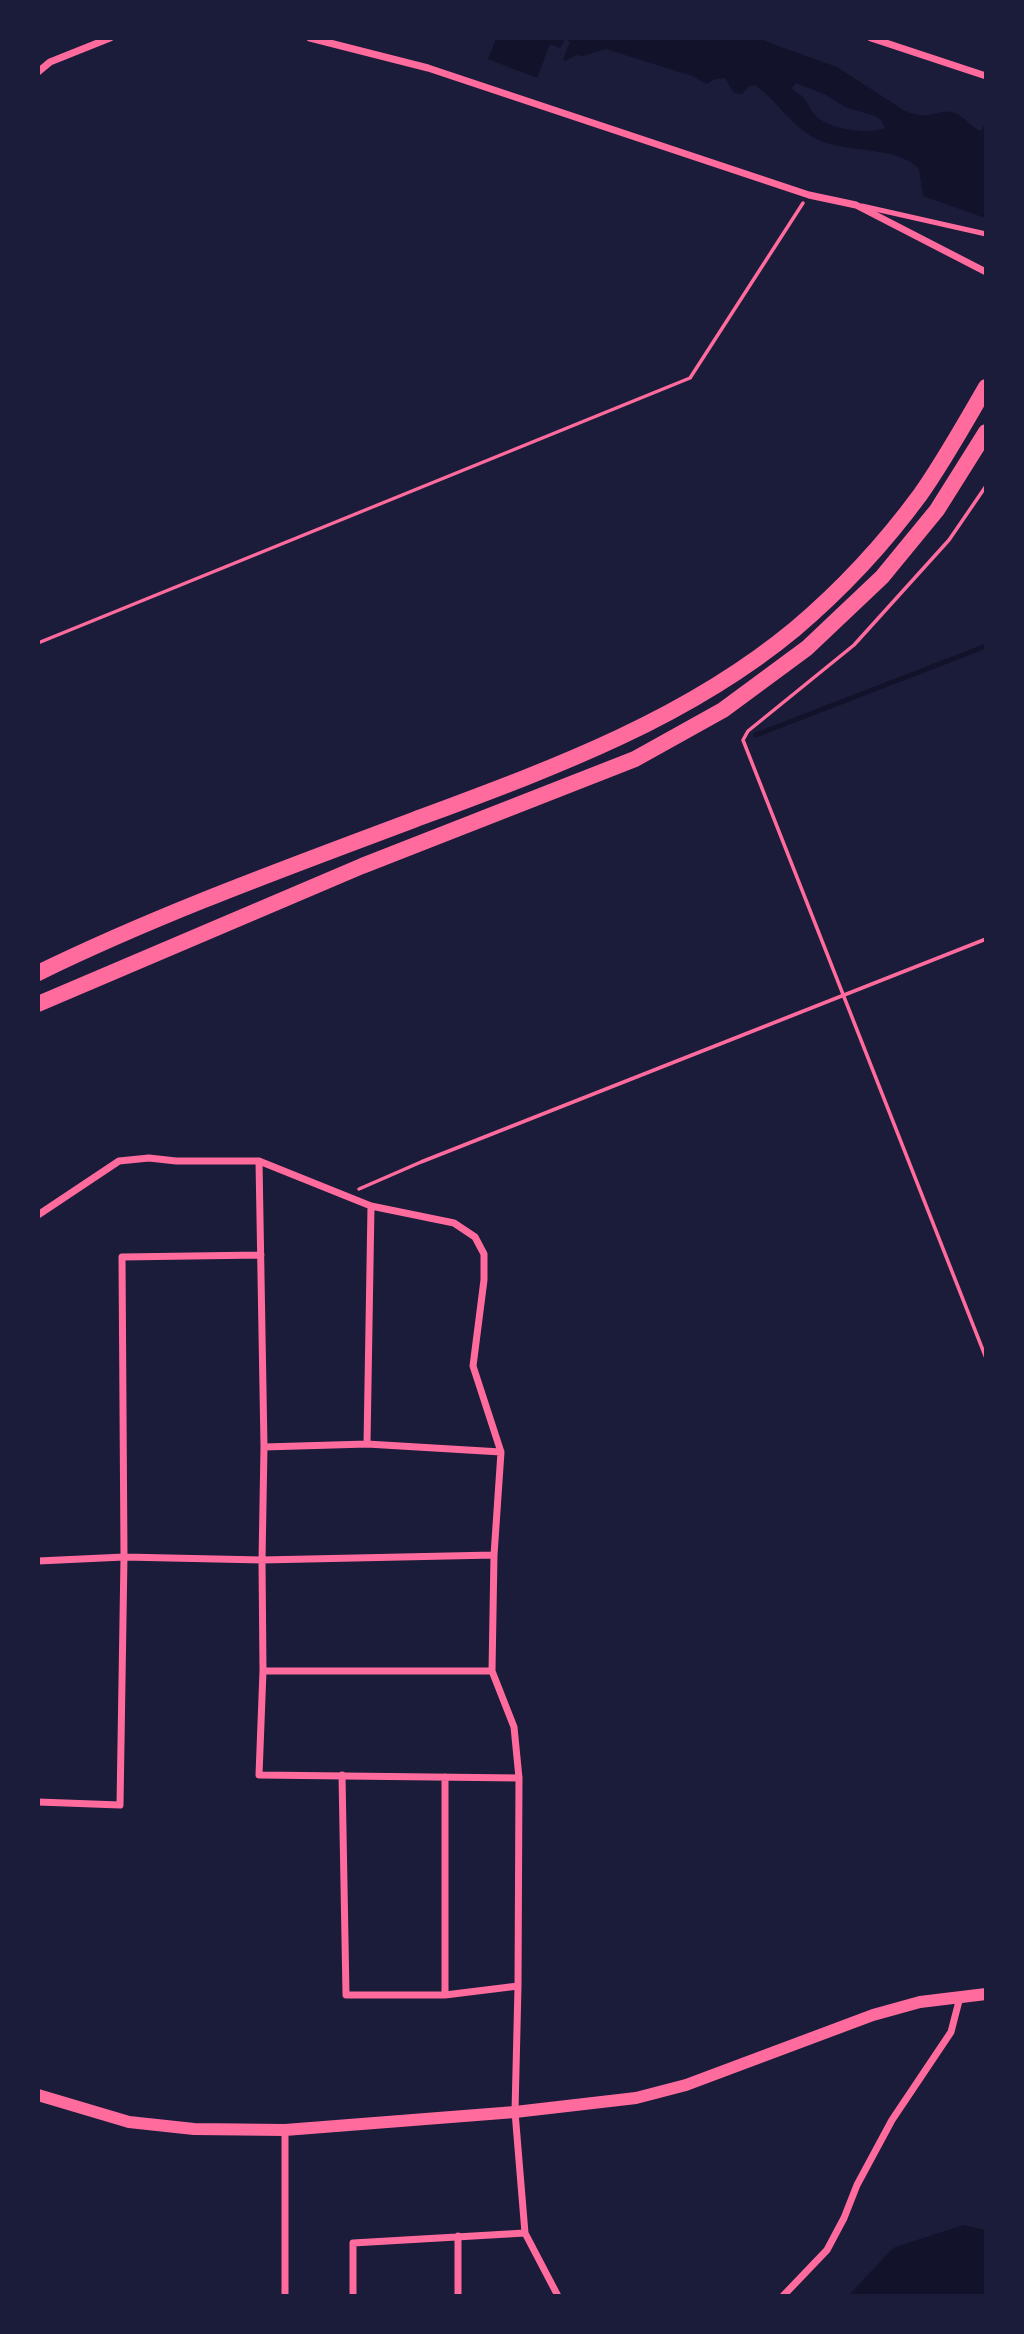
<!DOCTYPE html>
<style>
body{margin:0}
#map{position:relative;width:1024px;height:2334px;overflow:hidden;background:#1b1b3a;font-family:"Exo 2",sans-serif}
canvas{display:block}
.frame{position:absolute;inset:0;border:40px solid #1b1b3a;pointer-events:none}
</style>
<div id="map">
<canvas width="1024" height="2334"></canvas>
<div class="frame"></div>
</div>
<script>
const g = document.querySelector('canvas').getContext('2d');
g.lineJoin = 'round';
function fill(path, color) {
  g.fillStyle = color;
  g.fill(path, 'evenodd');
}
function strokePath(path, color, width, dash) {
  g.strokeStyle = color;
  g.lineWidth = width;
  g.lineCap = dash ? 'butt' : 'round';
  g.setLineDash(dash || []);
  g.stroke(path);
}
fill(new Path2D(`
 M496,39H761L775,45L837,67L905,111C913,114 919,116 928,115C936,114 944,110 951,112C963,114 970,127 981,131L985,123V218L923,196L919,169C898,146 850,153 821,141C793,130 778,101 755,85L749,86L742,94C730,94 731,86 725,78L715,79L707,84L692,76L606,49L583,56L577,55L565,61L563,59L570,42L565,39L560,48L550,44L537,78L488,59ZM796,83L826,95L845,107L875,116L881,120L885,128C869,135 828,129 816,116C811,111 808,104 804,98C799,93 795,93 792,88Z
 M963,2225L985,2230V2295H849L893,2248Z`), '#12122b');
strokePath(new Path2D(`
 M756,735L986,646`), '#12122b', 5);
strokePath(new Path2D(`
 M986,486L949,540L854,645L748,731L743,740L986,1358
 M38,643L690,378L803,203
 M359,1189L421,1162L986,939`), '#ff6b9d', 3.5);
strokePath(new Path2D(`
 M862,206L986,234`), '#ff6b9d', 5);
strokePath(new Path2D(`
 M310,38L428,68L809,195L856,205L986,272
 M871,38L986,76
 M38,72L50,62L110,38
 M259,1161L264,1447L262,1560L263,1671L259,1775L519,1778
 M38,1215L119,1161L149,1158L176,1161H259L371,1206L454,1223L475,1237L484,1254V1280L473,1366L501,1452L494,1555L492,1671L514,1727L519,1778L518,1986L515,2112L525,2233L558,2296
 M367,1444L371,1206
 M264,1447L367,1444L501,1452
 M38,1561L124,1557L262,1560L494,1555
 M263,1671H492
 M342,1775L346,1995H445L518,1986
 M445,1777V1995
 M38,1802L120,1805L124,1557L122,1257L261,1255
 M285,2296V2130
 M353,2296V2243L525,2233
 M458,2296V2236
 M783,2296L827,2250L844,2218L857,2185L892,2120L951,2032L960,1997`), '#ff6b9d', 7);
strokePath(new Path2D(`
 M38,2095L129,2122L194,2129L285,2130L515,2112L636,2098L686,2085L873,2015L920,2002L986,1994`), '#ff6b9d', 12);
strokePath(new Path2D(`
 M38,973C159,914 286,868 411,821C545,771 683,722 795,629C841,590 884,544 920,495C944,461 965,423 986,387
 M38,1004L362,866L635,759L723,710L807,648L882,577L937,510L986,432`), '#ff6b9d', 16);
</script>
